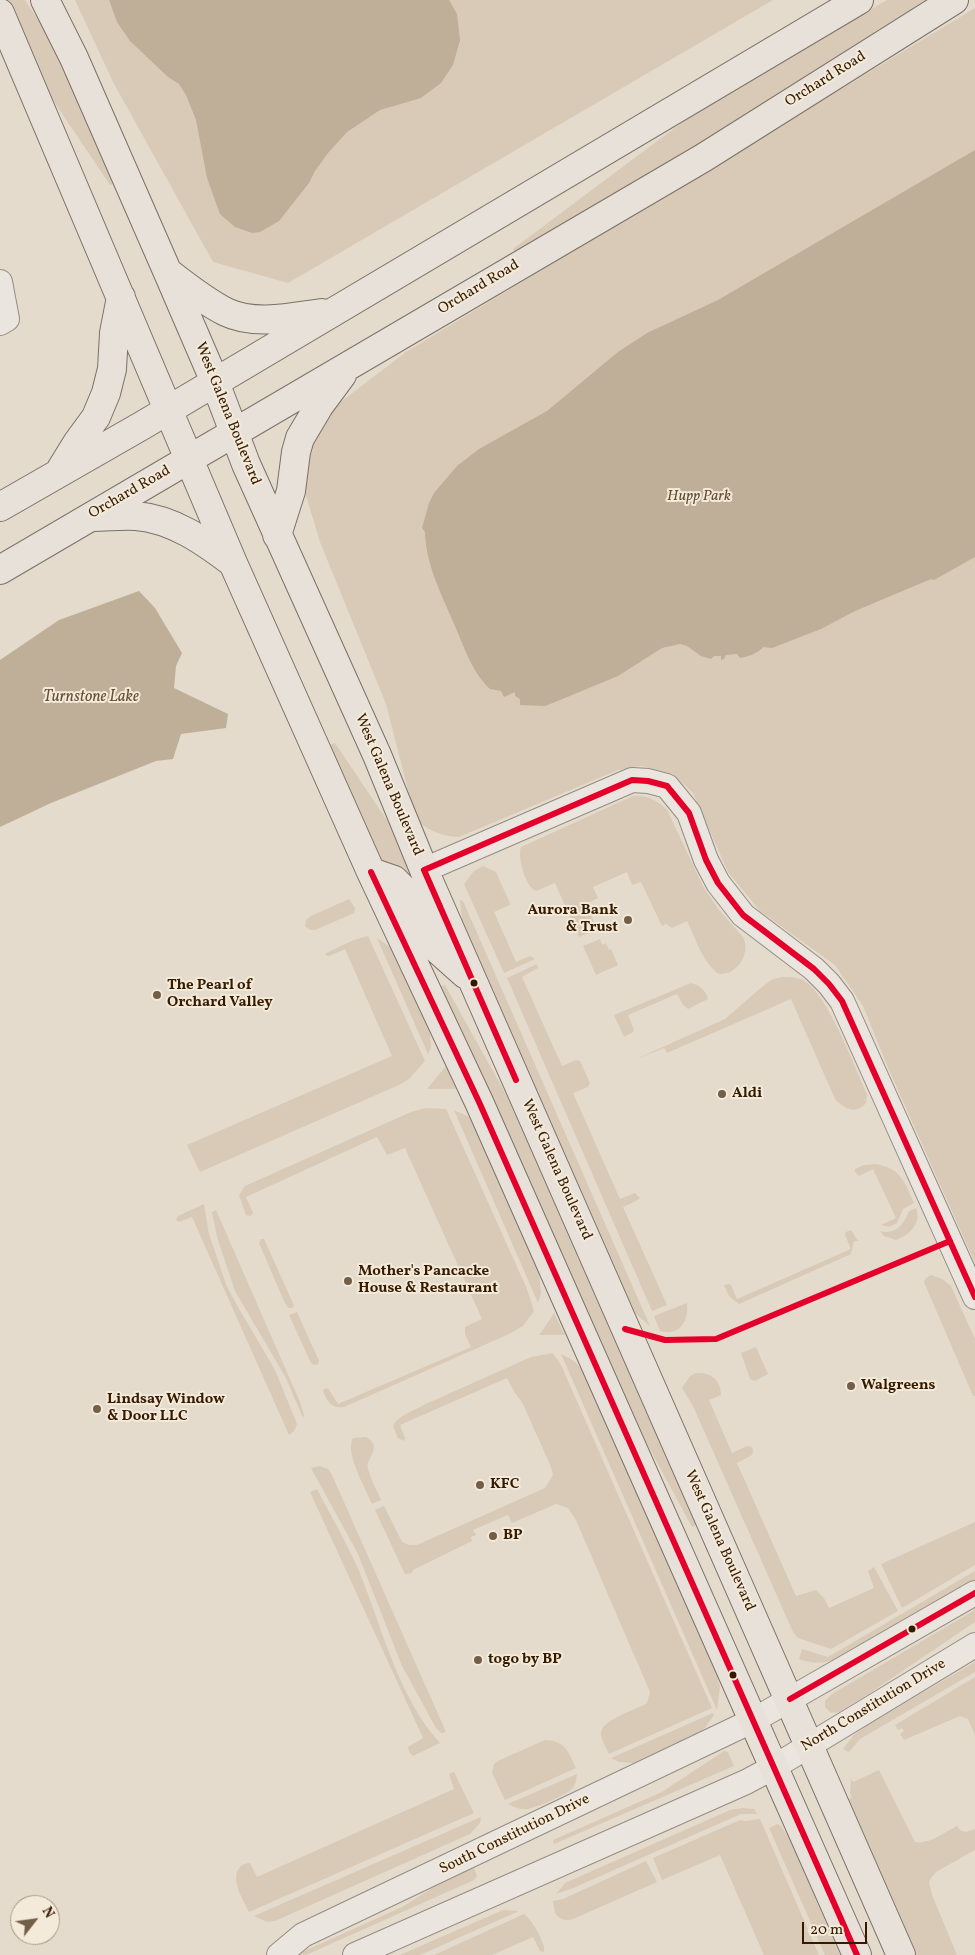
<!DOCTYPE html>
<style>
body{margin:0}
#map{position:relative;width:975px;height:1955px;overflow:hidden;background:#e4dbcd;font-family:Vollkorn,serif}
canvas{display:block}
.north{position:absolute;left:10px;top:1895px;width:50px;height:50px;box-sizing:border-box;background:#f3ead9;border:1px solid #a79782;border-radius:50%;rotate:60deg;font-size:14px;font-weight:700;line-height:20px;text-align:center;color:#361a00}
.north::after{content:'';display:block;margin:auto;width:18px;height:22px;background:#735e48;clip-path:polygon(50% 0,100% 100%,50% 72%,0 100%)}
.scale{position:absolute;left:802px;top:1922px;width:65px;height:22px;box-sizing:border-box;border:2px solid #361a00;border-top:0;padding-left:6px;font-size:15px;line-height:18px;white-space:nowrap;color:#361a00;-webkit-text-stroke:4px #f3ead9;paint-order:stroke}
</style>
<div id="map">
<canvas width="975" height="1955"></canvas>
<div class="north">N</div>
<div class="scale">20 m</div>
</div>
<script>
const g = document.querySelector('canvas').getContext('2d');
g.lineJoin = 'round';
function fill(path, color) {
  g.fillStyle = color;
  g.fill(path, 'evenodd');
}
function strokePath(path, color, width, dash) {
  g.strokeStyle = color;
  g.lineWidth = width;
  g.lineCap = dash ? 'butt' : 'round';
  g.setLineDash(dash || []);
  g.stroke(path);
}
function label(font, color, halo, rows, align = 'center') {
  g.font = font + ' Vollkorn,serif';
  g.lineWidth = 4;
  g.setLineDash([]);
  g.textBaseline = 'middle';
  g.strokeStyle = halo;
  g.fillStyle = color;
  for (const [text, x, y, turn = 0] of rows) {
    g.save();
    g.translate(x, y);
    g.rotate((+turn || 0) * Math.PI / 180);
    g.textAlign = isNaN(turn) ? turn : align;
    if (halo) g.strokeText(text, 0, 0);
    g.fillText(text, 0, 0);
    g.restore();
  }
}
fill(new Path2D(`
 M8,0H25L59,51L116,183L110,185L30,66Z
 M75,0H773L288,283L213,262L113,82Z
 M887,0H929L712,136L516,254L513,249L696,112Z
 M975,8V1263L889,1070L863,1006L835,965L760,911L728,872L693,793L673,774L641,766L618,770L459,837C442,836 426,831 415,817L386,704L320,542L304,489L308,446L334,407L406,352Z
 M335,743L388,822L412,879L379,860L330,745Z
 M633,796C647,795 657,800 667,810L704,888L719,910L743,937C751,953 738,975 719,974C703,964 695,937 687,921L672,928L666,924L662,926L641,882L632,885L627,872L593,887L598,898L586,904L594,922L590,924L593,931L579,937L555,883L536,891C526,888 517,857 521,847Z
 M483,866L496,872L509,901L510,905L494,912L516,962L530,956L535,959L504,973L464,884L474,871Z
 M349,899L355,908L354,913L315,930H310L305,926L306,920L311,916Z
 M460,900L463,901L650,1326L636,1314L628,1302L462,920Z
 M368,936L425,1061L409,1079L399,1085L200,1172L187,1145L392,1056L345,949L329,956L325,955L326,953L354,940Z
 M377,938L390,947L430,1033L431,1048L428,1054Z
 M600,939L602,945L606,943L609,950L611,949L618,965L596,975L583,946Z
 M537,964L538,968L522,977L562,1066L576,1060L580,1061L590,1083L588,1087L573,1093L620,1199L635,1193L640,1198L636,1201L623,1207L667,1305L652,1311L507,978Z
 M783,977C792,977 798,977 806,982C828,996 855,1068 867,1094L866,1103C856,1115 844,1109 835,1099L791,999L667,1053L664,1048L634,1060L725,1019L763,986L773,979Z
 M691,983C699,985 706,990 708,999L688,1009L683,1005L677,994L628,1015L634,1030L633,1032L624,1037L614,1015Z
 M445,985L518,1116L699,1524L692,1527L620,1394L439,987Z
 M446,1066L456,1089H427Z
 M426,1108L446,1109L527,1289L534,1311L523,1326L509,1334L344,1407C331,1409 327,1401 323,1391L324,1389L328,1388L338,1404L471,1347L465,1334V1327L482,1319L405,1148L387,1155L377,1137L246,1197L253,1213L251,1216L246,1215L239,1195L245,1186L411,1112Z
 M454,1110L469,1117L485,1149L539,1273L541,1293L538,1303Z
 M875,1164C901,1168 904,1181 914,1203L903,1209L897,1223L889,1227L881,1225L896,1218L873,1169L859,1176L855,1172V1169L864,1165Z
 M204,1204L209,1234L226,1284L234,1300L275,1370L297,1424L294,1431L289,1435L192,1217L179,1222L176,1220L178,1216Z
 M916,1208C922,1224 909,1235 896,1240L884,1236L880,1231C895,1235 904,1225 909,1211Z
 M216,1210L300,1402L304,1415L303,1418L286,1378L235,1291L217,1237L212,1212Z
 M851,1230L858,1241H854L851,1254L739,1304L729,1296L724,1285L729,1284L731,1285L737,1299L851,1249L845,1235L846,1232Z
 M261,1239H264L292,1301L294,1306L292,1308H288L284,1301L259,1243Z
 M931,1275L942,1279L951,1286L975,1339V1396H973L924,1282L926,1278Z
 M687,1303C689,1320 680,1337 660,1331L654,1316Z
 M297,1312L319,1361L318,1364L314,1365L311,1363L289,1315Z
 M554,1313L565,1335H540V1334Z
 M756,1347L768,1374L755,1381L750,1379L741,1353Z
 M553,1353L561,1365L712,1708L609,1754C606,1747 600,1739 601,1732C603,1720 634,1710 644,1705L647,1703L650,1692L575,1518L568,1508L556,1504L512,1523L508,1515L473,1530L476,1535L471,1537L472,1541L413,1570L412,1573L405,1574L375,1510L384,1506L402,1542L409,1545H417L545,1488L553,1475L551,1467L523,1404L515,1393L507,1378L400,1425L405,1438L404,1441L398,1438L393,1426L396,1421L404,1415L428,1403L531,1357Z
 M561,1354C572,1359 578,1363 585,1374L717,1675L720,1687L717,1710Z
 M696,1373C711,1372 721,1380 721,1395L709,1400L732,1453L747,1446L752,1447L753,1451L752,1455L737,1463L796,1596L816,1590L824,1598L829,1608L874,1588L868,1571L874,1567L898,1611L831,1649L798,1638L793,1632L693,1406L682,1388L690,1376Z
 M366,1437C384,1447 365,1458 368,1469C371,1480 377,1490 381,1500L372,1504C366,1489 344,1452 353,1438Z
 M320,1466L328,1469L332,1475L446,1732L441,1733L436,1728L402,1666L358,1554L311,1468Z
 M317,1489C331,1516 347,1543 359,1571C382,1627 398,1697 440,1743L413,1756L409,1752L408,1747L423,1738L310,1492Z
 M975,1522V1565L902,1608L881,1564Z
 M975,1571V1581L843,1657C827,1663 816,1665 799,1659L802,1649L828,1657Z
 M975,1610V1622L867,1695L839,1712L831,1713L825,1707V1701L832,1694Z
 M975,1662V1672L860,1739L849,1752L843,1749L854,1735L867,1725Z
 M975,1677V1735L968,1719L960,1716L904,1740L900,1734L904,1731L902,1728L898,1730L895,1725Z
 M713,1713L714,1715L705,1728L698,1733L633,1763L619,1762L611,1758Z
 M545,1740C566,1741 568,1752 576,1768L505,1800L492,1773L494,1764L500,1760Z
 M724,1751L728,1752L734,1766L554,1844L553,1840L662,1792Z
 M879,1770L915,1842C928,1845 945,1832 957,1826C962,1834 967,1832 975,1829V1850L936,1872L931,1878L929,1882L932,1895L957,1955H917L848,1799L852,1798L850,1793L851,1779L853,1782Z
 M454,1772L474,1813L249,1912C244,1901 229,1879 240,1867C243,1864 246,1863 250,1863L257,1877L454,1789L449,1774Z
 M577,1774C576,1779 576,1785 572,1789C566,1795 536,1808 527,1809C520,1810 514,1807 508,1804Z
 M743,1808L754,1809L757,1814H741L571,1889L556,1894L565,1883L730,1810Z
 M481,1817L480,1823L470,1834L275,1921L267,1922L254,1916Z
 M760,1819L819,1955H764L720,1855L662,1880L653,1858L740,1820L745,1821Z
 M778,1824L781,1826L789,1838L840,1955H825L769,1828Z
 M646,1861L657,1882L573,1919C565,1921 560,1920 555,1913L553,1901L563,1899Z
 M467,1866L474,1868L477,1876L474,1880L306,1955L298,1954L404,1906Z
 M503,1910L519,1911L420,1955H400Z
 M524,1914C532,1920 546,1943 544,1952L540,1951L533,1937L492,1955H434Z`), '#d8cab6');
fill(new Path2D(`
 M109,0H449L457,14L460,40L453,65L441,83L421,98L380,110L347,132L328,153L315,171L309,183L279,221L260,232L252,233L235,227L220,214L207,178L196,120L186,95L179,84L168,77L130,41L117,22Z
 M975,150V557L934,580L931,579L855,611L821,629L772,648L763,647C759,653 747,657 740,658L737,654L726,655L724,659L721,660V656H714L711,659L701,656L687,646L680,644L662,648L618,676L560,700L545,706L520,705V699L515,696V692L504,697L501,691L490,689C472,672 465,649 455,626C442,595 426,566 425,532L422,528L429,503L434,493L457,466L479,449L547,411L618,352L647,333L718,300Z
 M139,591L155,608L182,653L176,666L174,688L228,714L226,728L181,734L173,759L156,761L51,803L0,827V660L59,620Z`), '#bfae98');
const street = new Path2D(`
 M0,282L7,319L0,323
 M424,870L632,780L648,781L667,786L689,813L706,860L718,883L743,915L814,969L829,984L842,1001L975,1297
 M279,1955L303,1935L754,1720L975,1593
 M355,1955L746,1782L774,1767L975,1645`);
const primary = new Path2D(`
 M45,0L74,58L168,273L215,382L246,464L377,755L424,870L901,1955
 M0,13L233,563L371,872L479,1102L857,1955
 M169,273C187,287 206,302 226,312C255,326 293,317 322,313
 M61,469L77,443L96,417L106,393L112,369L114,333L121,297
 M0,507L143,425L859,0
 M93,517C107,517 122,515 136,516C173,519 204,541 233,563
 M277,535L291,491L296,452L300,438L319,406L342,375
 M0,570L703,158L954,0
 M371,872L394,880L407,893L437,949L465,974`);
strokePath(street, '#948c81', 26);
strokePath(primary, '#7a7166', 30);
strokePath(street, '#eae5de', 24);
strokePath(primary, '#e7e1d9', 28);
strokePath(new Path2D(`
 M424,870L516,1080
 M424,870L632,780L648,781L667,786L689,813L706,860L718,883L743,915L814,969L829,984L842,1001L975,1297
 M371,872L479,1102L857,1955
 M625,1329L665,1340L716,1339L950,1241
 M790,1699L975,1593`), '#e4002b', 6);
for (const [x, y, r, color] of [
 [628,920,5,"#735e48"],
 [474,983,4.5,"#361a00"],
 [157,995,5,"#735e48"],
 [722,1094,5,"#735e48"],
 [348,1281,5,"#735e48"],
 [851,1386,5,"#735e48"],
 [97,1409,5,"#735e48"],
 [480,1485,5,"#735e48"],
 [493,1536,5,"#735e48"],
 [912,1629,4.5,"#361a00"],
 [478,1660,5,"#735e48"],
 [733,1675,4.5,"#361a00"]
]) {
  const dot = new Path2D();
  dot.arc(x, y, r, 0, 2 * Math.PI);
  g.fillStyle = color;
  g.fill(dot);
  strokePath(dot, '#f3ead9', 2);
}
label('15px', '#361a00', '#f3ead9', [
 ["Orchard Road",826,80,-32],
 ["Orchard Road",479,288,-31],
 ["West Galena Boulevard",227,414,68],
 ["Orchard Road",130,493,-30],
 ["West Galena Boulevard",388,785,67],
 ["West Galena Boulevard",556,1170,66],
 ["West Galena Boulevard",719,1541,66],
 ["North Constitution Drive",874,1706,-31],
 ["South Constitution Drive",515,1835,-26]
]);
label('italic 15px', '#644b31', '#f3ead9', [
 ["Hupp Park",699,497]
]);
label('bold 15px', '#361a00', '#f3ead9', [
 ["Aurora Bank",618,911,"right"],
 ["& Trust",618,928,"right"],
 ["The Pearl of",167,986],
 ["Orchard Valley",167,1003],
 ["Aldi",732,1094],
 ["Mother's Pancacke",358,1272],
 ["House & Restaurant",358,1289],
 ["Walgreens",861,1386],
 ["Lindsay Window",107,1400],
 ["& Door LLC",107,1417],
 ["KFC",490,1485],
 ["BP",503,1536],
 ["togo by BP",488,1660]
], 'left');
label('italic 16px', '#664e34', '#f3ead9', [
 ["Turnstone Lake",91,698]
]);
</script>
